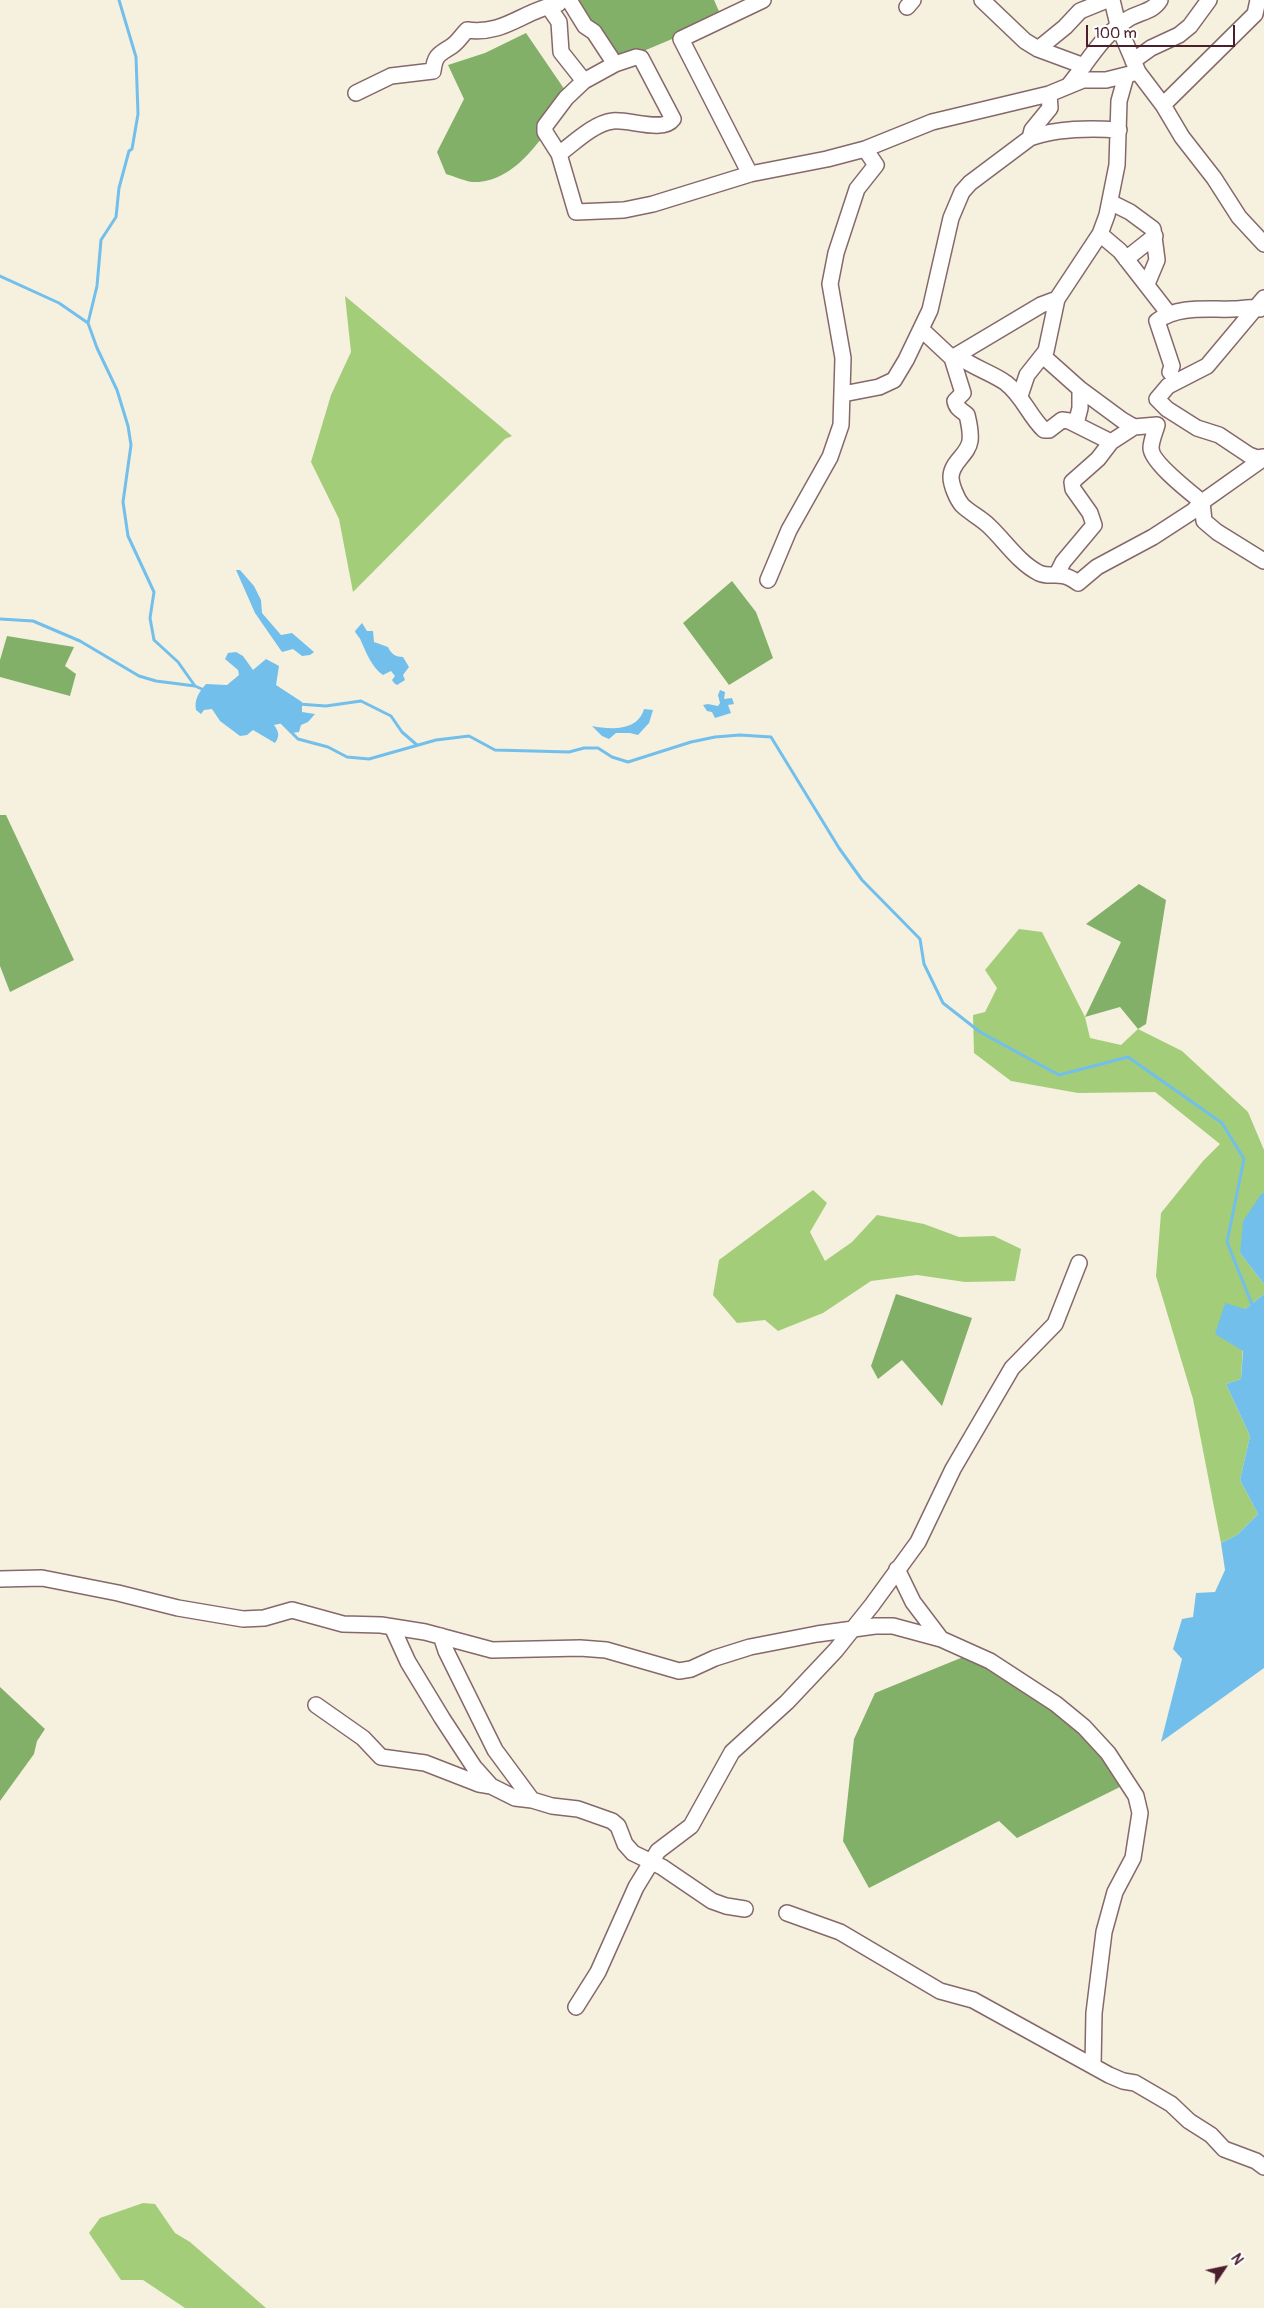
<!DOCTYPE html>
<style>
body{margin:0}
#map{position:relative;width:1264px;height:2308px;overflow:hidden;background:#f6f0df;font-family:Pangolin,sans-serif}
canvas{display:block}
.north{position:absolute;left:1199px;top:2243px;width:50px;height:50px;-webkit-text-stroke:4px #fff;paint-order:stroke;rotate:56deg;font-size:14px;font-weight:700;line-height:20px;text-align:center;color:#4a1f2b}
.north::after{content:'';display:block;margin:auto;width:18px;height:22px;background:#4a1f2b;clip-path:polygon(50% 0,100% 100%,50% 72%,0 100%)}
.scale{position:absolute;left:1086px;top:25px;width:149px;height:22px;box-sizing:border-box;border:2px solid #4a1f2b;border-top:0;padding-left:6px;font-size:15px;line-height:18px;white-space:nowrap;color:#4a1f2b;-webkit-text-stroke:4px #fff;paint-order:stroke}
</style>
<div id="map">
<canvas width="1264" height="2308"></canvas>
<div class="north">N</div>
<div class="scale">100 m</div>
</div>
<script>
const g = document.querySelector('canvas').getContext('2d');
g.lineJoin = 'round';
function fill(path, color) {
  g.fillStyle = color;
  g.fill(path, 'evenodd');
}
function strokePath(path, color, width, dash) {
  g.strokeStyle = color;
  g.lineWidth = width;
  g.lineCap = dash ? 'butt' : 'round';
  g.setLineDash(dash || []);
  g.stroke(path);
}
fill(new Path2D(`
 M345,296L512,436L505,439L353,592L339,519L311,462L331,395L351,352Z
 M1019,929L1042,932L1085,1017L1090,1038L1121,1045L1138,1029L1182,1051L1248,1112L1264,1150V1193H1262L1240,1253L1264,1284V1294L1245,1309L1241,1379L1226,1384L1250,1436L1240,1480L1258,1514L1237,1535L1221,1543L1193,1399L1156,1276L1161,1213L1203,1161L1220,1144L1155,1092L1078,1093L1011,1081L974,1053L973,1015L985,1012L997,988L985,970Z
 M813,1190L827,1203L810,1232L825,1261L852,1242L877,1215L924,1224L959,1237L994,1236L1021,1249L1015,1281L965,1282L917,1275L871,1281L823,1313L778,1331L765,1320L737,1323L713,1295L719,1260Z
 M143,2203L155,2204L175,2233L190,2242L266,2308H185L143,2280H121L89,2233L100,2218Z`), '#a3cd79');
fill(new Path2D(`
 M579,0H714L722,18L615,63Z
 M526,33L569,96C548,130 518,184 472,182C464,181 454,176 446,174L437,152L464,99L448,65L485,53Z
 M732,581L756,612L773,658L729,685L683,623Z
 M7,636L74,647L65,666L76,674L70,696L0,677V660Z
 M0,815H6L74,960L10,992L0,966Z
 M1139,884L1166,900L1146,1024L1138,1029L1120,1007L1085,1017L1121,942L1086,924Z
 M896,1294L972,1318L942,1406L902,1360L878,1379L871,1366Z
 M973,1653L1056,1704L1128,1783L1017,1838L999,1821L869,1888L843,1841L854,1739L875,1693Z
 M0,1687L45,1729L37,1741L34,1754L0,1801Z`), '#82b069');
fill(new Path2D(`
 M236,570H240L254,586L261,600L262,613L281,635L292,633L314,652L310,655L302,656L293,649L282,652L255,613Z
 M362,623L367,631H373L374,642L388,647C391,654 396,657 403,657L409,667L403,675L405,680L397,685L394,683L392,680L395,676L391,671L383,675C372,668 366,652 361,641C360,637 356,635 355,631Z
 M236,652L243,656L253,670L266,659L279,666L276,685L302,702V712L315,714L308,722L301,725L299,732L292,733L283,723L274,725C279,732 280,736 275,743L253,730L247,735L240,736L220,721L212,709L204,710L201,714L196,710C194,700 199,692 206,684L227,685L239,675L238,670L225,659L228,653Z
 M720,690L725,692L724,699L732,698L734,704L728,705L731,713L715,718L712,712L707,711L703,705L708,704L718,706L720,703L718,695Z
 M644,709L653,710L649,723L638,735L630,733H616L609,739L602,736L592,726C611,730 638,731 644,709Z
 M1262,1193H1264V1284L1240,1253L1243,1221Z
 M1264,1294V1668L1161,1742L1182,1659L1173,1649L1182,1619L1193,1617L1196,1593L1215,1592L1225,1570L1221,1543L1237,1535L1258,1514L1240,1480L1250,1436L1226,1384L1241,1379L1243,1351L1215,1334L1225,1303L1245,1309Z`), '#72bfec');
strokePath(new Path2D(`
 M119,0L136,57L138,114L132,149L129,151L119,188L116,217L101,240L97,286L88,323L97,348L117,390L128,426L131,445L123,502L128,536L154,592L150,618L154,640L178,662L195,686L204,690
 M0,276L59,303L88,323
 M0,619L33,621L80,641L139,676L156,681L195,686
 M298,704L326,706L361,701L391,716L402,732L417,745
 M281,722L298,739L328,747L347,757L369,759L436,740L469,736L495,750L569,752L584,748H598L612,757L628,762L691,742L715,737L740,735L771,737L839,848L862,880L920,939L924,964L943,1003L980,1032L1059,1075L1128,1057L1222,1123L1244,1159L1227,1242L1253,1307`), '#72bfec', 3);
const minor = new Path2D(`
 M982,0L1025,41L1038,49L1084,66
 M1112,0L1118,25L1138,72L1163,105L1182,137L1214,178L1239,217L1264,244
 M548,6L559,22L561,52L584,81L566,98L545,126V132L559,154L576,212L624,210L653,204L750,174L827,159L865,149L932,122L1049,94L1083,80H1106L1138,72
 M907,7L913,0
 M1038,49L1065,27L1080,11L1107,0
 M1133,61L1151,48L1179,35L1190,26L1209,0
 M584,81L615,64
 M1069,85C1088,62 1102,35 1128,19C1139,12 1153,12 1160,0
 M356,93L391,76L433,71C435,54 440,54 452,46C458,42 462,35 467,30C505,35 522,11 558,4
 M1163,105L1255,14L1258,0
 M1030,138C1058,128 1089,128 1119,130
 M559,154C574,143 594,123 613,121C629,119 663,133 673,119L641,58L636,57L615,64L594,32L585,26L569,0
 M750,174L681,39L763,0
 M1110,202L1130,212L1153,229L1157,260L1147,284
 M1100,234L1120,251L1169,314
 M1126,259L1155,236
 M1264,298L1207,366L1168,386L1157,399L1167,409L1197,428L1219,435L1249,455L1257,458L1264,457
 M921,329L952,358L1041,305L1057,299
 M958,356C974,368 992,373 1006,383C1023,396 1029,416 1044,430H1049L1062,420L1069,421L1111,442L1134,427
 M1043,356L1080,389L1122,420L1134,427L1157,425C1155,432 1151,441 1151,448C1151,462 1191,493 1202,502L1204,521L1217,532L1264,561
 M952,358L963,393L955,401C956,408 961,410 967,415C969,423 971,433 970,441C968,455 951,462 951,477C951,485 957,499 962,505C970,513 981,518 989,526C1005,541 1019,563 1039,573C1052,579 1059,569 1078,583L1097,567L1153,537L1193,511L1202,502L1264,458
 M1170,372L1172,366L1157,321C1179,305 1208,310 1233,309C1242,309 1251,306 1260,309
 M843,394L879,387L894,380L906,360L930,310L951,218L962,192L970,183L1030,138L1032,130L1050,108L1049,94
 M1020,396L1027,375L1046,351L1057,299L1100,234L1107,215L1117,165L1119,101L1126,76
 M1076,424L1080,408V389
 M1057,574L1063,562L1094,525L1090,513L1073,489L1072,482L1098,459L1111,442
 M768,580L789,530L830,457L841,425L843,358L830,284L836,253L857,189L876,165L865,149
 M897,1569L913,1602L941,1639L990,1661L1056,1704L1084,1727L1108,1753L1136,1796L1140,1813L1133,1858L1115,1892L1104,1932L1094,2013L1093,2066
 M0,1579L42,1578L118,1593L178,1608L243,1619L264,1618L292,1610L343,1624L381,1625L425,1632L492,1650L580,1648L606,1650L679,1671L691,1669L715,1658L750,1647L817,1634L875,1626H893L941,1639
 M392,1627L408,1662L442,1718L474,1767L491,1786L515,1798L532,1800L552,1806L578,1809L612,1821L618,1826L625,1844L633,1853L662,1867L712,1901L726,1906L745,1909
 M441,1636L446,1651L495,1750L532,1800
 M316,1705L363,1738L381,1757L425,1763L479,1784L491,1786
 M787,1913L840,1932L940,1991L973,2000L1109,2075L1123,2081L1135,2083L1171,2104L1189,2121L1211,2135L1224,2149L1256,2161L1264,2167
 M576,2007L598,1972L636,1887L658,1851L691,1826L732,1752L787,1702L836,1650L872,1605L918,1542L953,1469L1012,1368L1055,1324L1079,1263`);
strokePath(minor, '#86686a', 18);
strokePath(minor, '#fff', 15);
</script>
